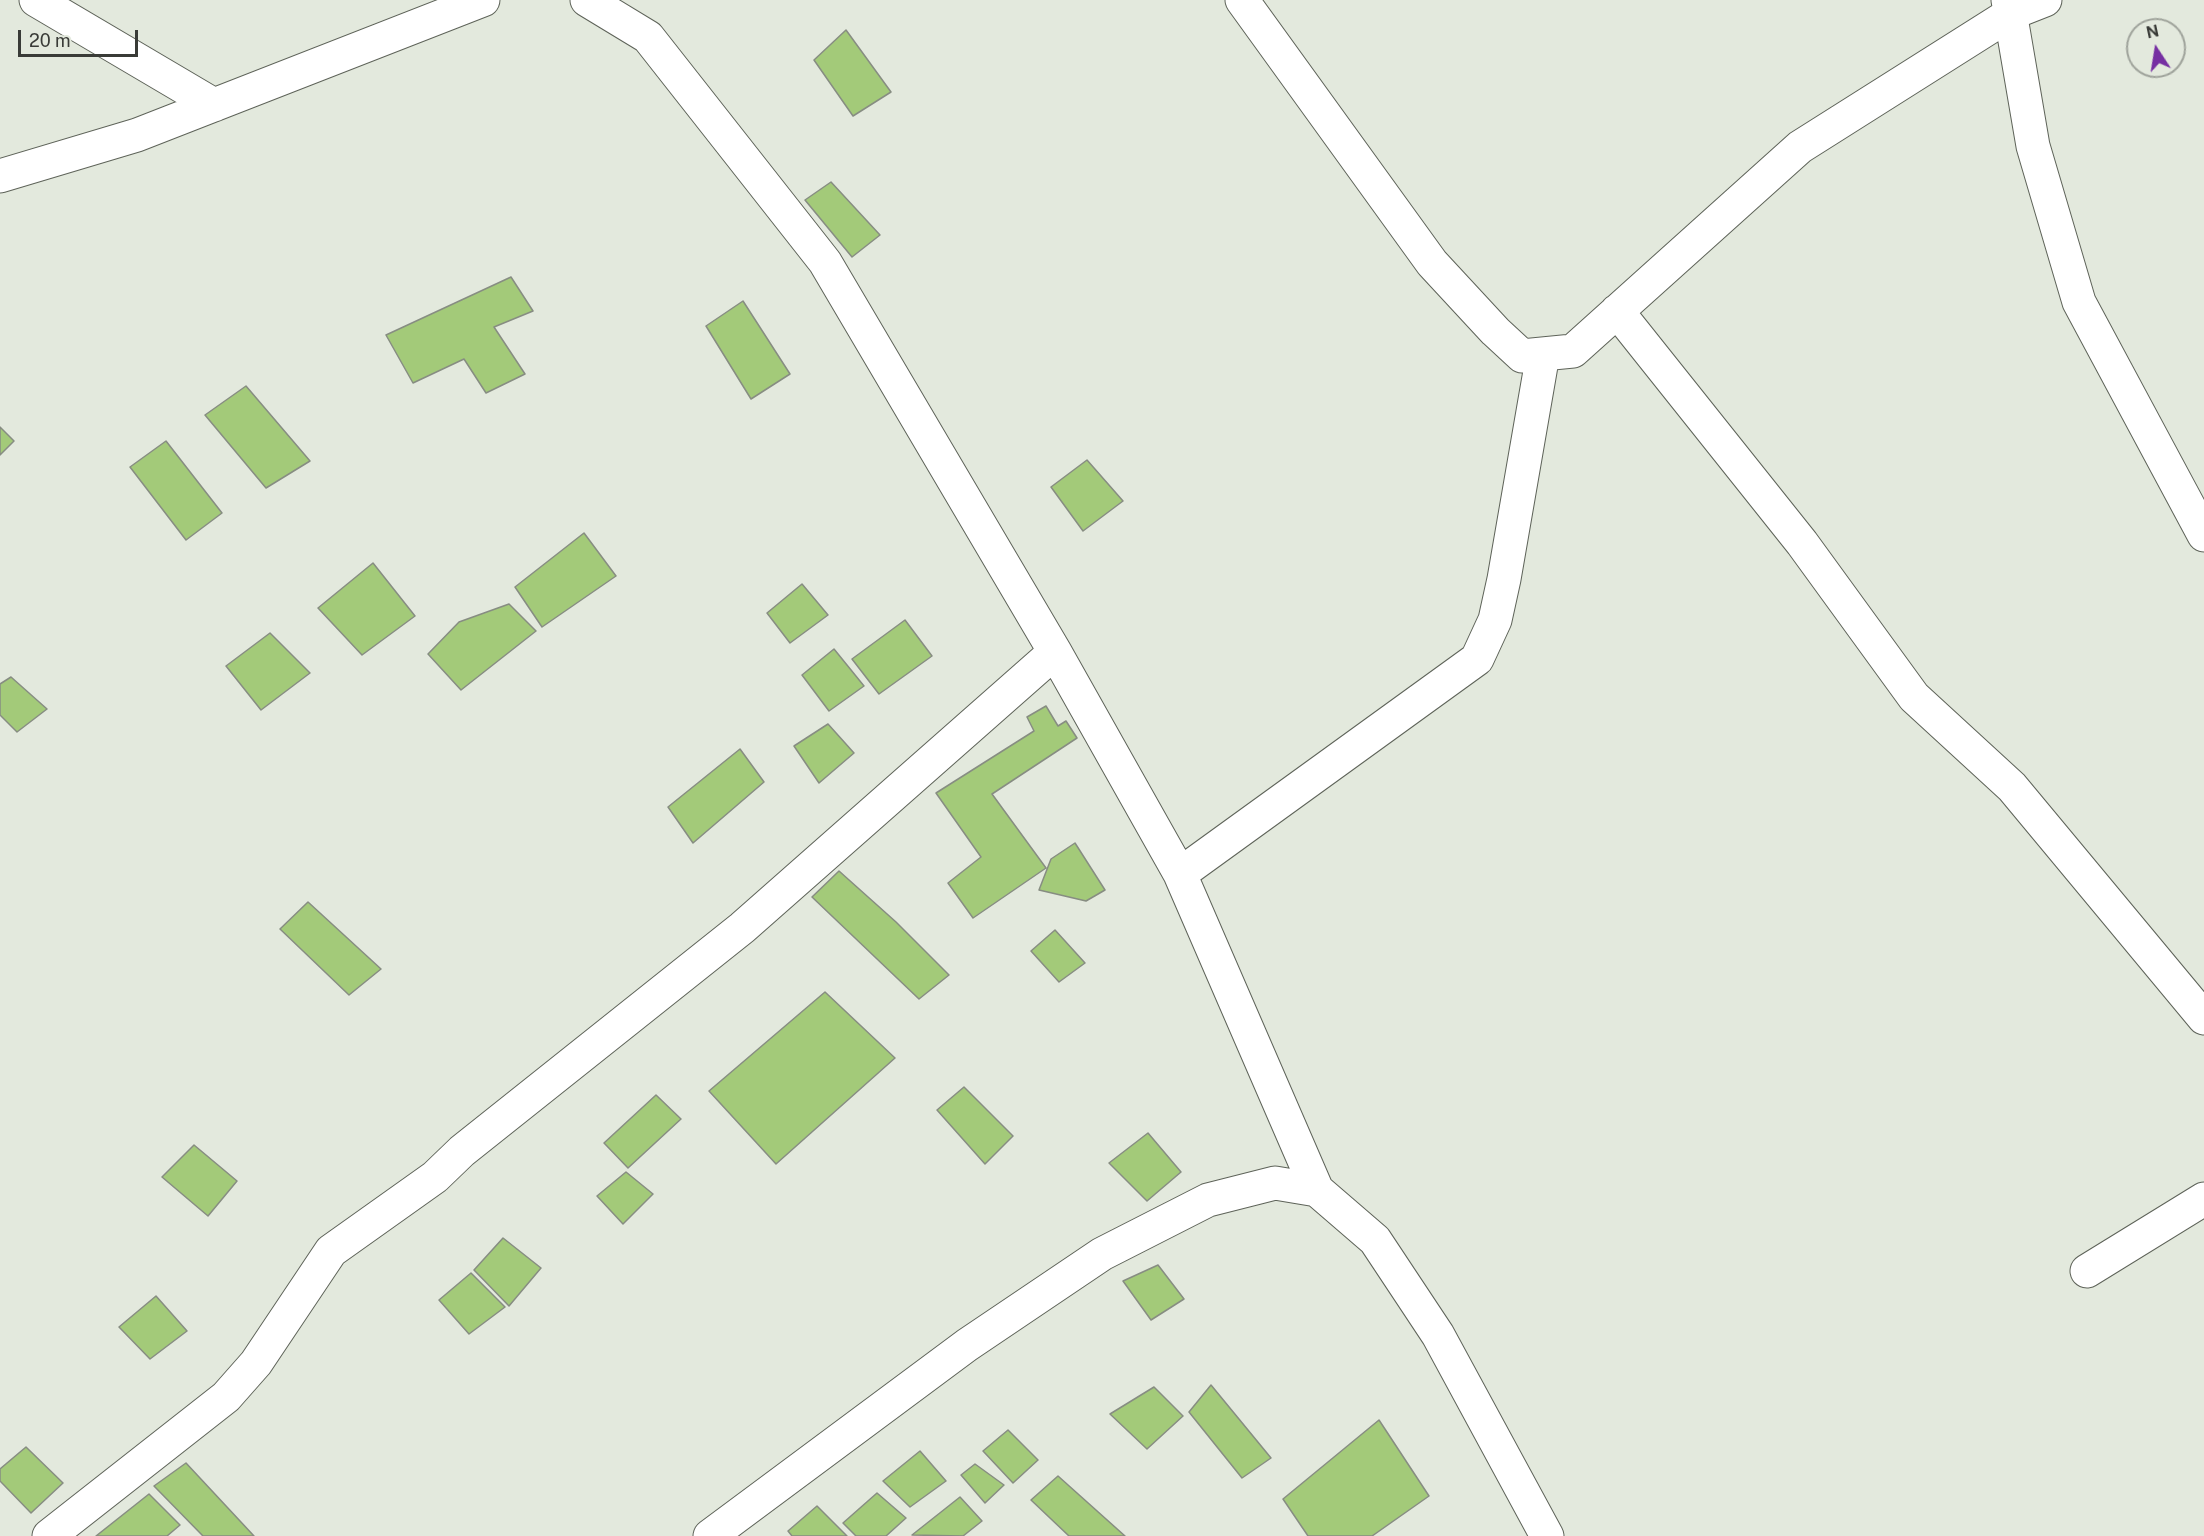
<!DOCTYPE html>
<style>
body{margin:0}
#map{position:relative;width:2204px;height:1536px;overflow:hidden;background:#e3e9dd;font-family:"Public Sans",sans-serif}
canvas{display:block}
.north{position:absolute;left:2126px;top:18px;width:60px;height:60px;box-sizing:border-box;background:#e3e9dd;border:2px solid #9fa39b;border-radius:50%;rotate:348deg;font-size:16px;font-weight:700;line-height:24px;text-align:center;color:#393b37}
.north::after{content:'';display:block;margin:auto;width:21px;height:27px;background:#762fa2;clip-path:polygon(50% 0,100% 100%,50% 72%,0 100%)}
.scale{position:absolute;left:18px;top:30px;width:120px;height:27px;box-sizing:border-box;border:3px solid #393b37;border-top:0;padding-left:8px;font-size:18px;line-height:21px;white-space:nowrap;color:#393b37;-webkit-text-stroke:4px #e3e9dd;paint-order:stroke}
</style>
<div id="map">
<canvas width="2204" height="1536"></canvas>
<div class="north">N</div>
<div class="scale">20 m</div>
</div>
<script>
const g = document.querySelector('canvas').getContext('2d');
g.lineJoin = 'round';
function fill(path, color) {
  g.fillStyle = color;
  g.fill(path, 'evenodd');
}
function strokePath(path, color, width, dash) {
  g.strokeStyle = color;
  g.lineWidth = width;
  g.lineCap = dash ? 'butt' : 'round';
  g.setLineDash(dash || []);
  g.stroke(path);
}
const building = new Path2D(`
 M846,30L891,92L853,116L814,60Z
 M831,182L880,235L852,257L805,200Z
 M511,277L533,311L494,327L525,374L486,393L464,359L413,383L386,335Z
 M743,301L790,374L751,399L706,326Z
 M246,386L310,461L266,488L205,415Z
 M0,427L14,441L0,455Z
 M166,441L222,513L186,540L130,467Z
 M1087,460L1123,501L1083,531L1051,487Z
 M584,533L616,576L542,627L515,587Z
 M373,563L415,616L362,655L318,608Z
 M802,584L828,615L790,643L767,613Z
 M509,604L536,631L461,690L428,654L459,622Z
 M905,620L932,656L879,694L852,659Z
 M270,633L310,673L261,710L226,666Z
 M834,649L864,686L829,711L802,675Z
 M11,677L47,709L17,732L0,715V684Z
 M1046,706L1058,726L1066,721L1077,738L992,794L1046,868L973,918L948,883L981,857L936,793L1034,731L1027,717Z
 M828,724L854,753L819,783L794,746Z
 M740,749L764,782L693,843L668,807Z
 M1075,843L1105,890L1086,901L1039,890L1051,859Z
 M839,871L896,922L949,975L919,999L812,897Z
 M308,902L381,969L349,995L280,929Z
 M1055,930L1085,963L1059,982L1031,951Z
 M825,992L895,1058L776,1164L709,1091Z
 M964,1087L1013,1136L985,1164L937,1110Z
 M656,1095L681,1119L628,1168L604,1143Z
 M1148,1133L1181,1172L1147,1201L1109,1163Z
 M194,1145L237,1181L208,1216L162,1177Z
 M626,1172L653,1194L623,1224L597,1196Z
 M503,1238L541,1268L509,1306L474,1270Z
 M1158,1265L1184,1299L1151,1320L1123,1281Z
 M471,1273L505,1307L469,1334L439,1300Z
 M156,1296L187,1331L150,1359L119,1327Z
 M1211,1385L1271,1458L1242,1478L1189,1412Z
 M1154,1387L1183,1416L1147,1449L1110,1414Z
 M1379,1420L1429,1496L1372,1536H1308L1283,1499Z
 M1008,1430L1038,1460L1013,1483L983,1451Z
 M26,1447L63,1483L31,1513L0,1481V1469Z
 M920,1451L946,1481L910,1507L883,1481Z
 M186,1463L254,1536H203L154,1486Z
 M975,1464L1004,1485L985,1503L961,1475Z
 M1058,1476L1125,1536H1069L1031,1500Z
 M877,1493L906,1518L886,1536H856L843,1523Z
 M149,1494L180,1525L167,1536H96Z
 M960,1497L982,1521L963,1536L912,1535Z
 M817,1506L847,1536H792L788,1531Z`);
fill(building, '#a3ca79');
strokePath(building, '#878d82', 1.5);
const minor = new Path2D(`
 M36,0L214,105
 M587,0L648,37L825,262L1055,652L1180,874L1317,1190L1375,1240L1438,1335L1547,1536
 M1242,0L1432,263L1495,331L1522,356L1573,351L1800,147L2012,13L2045,0
 M2008,0L2033,146L2079,302L2204,535
 M0,176L137,135L483,0
 M1617,311L1802,543L1914,697L2012,787L2204,1018
 M1180,874L1477,659L1495,620L1504,579L1543,354
 M2087,1271L2204,1199
 M49,1536L226,1397L256,1363L331,1251L435,1177L462,1151L742,928L1055,652
 M710,1536L967,1345L1102,1254L1208,1200L1275,1183L1317,1190`);
strokePath(minor, '#5e6359', 35);
strokePath(minor, '#fff', 33);
</script>
